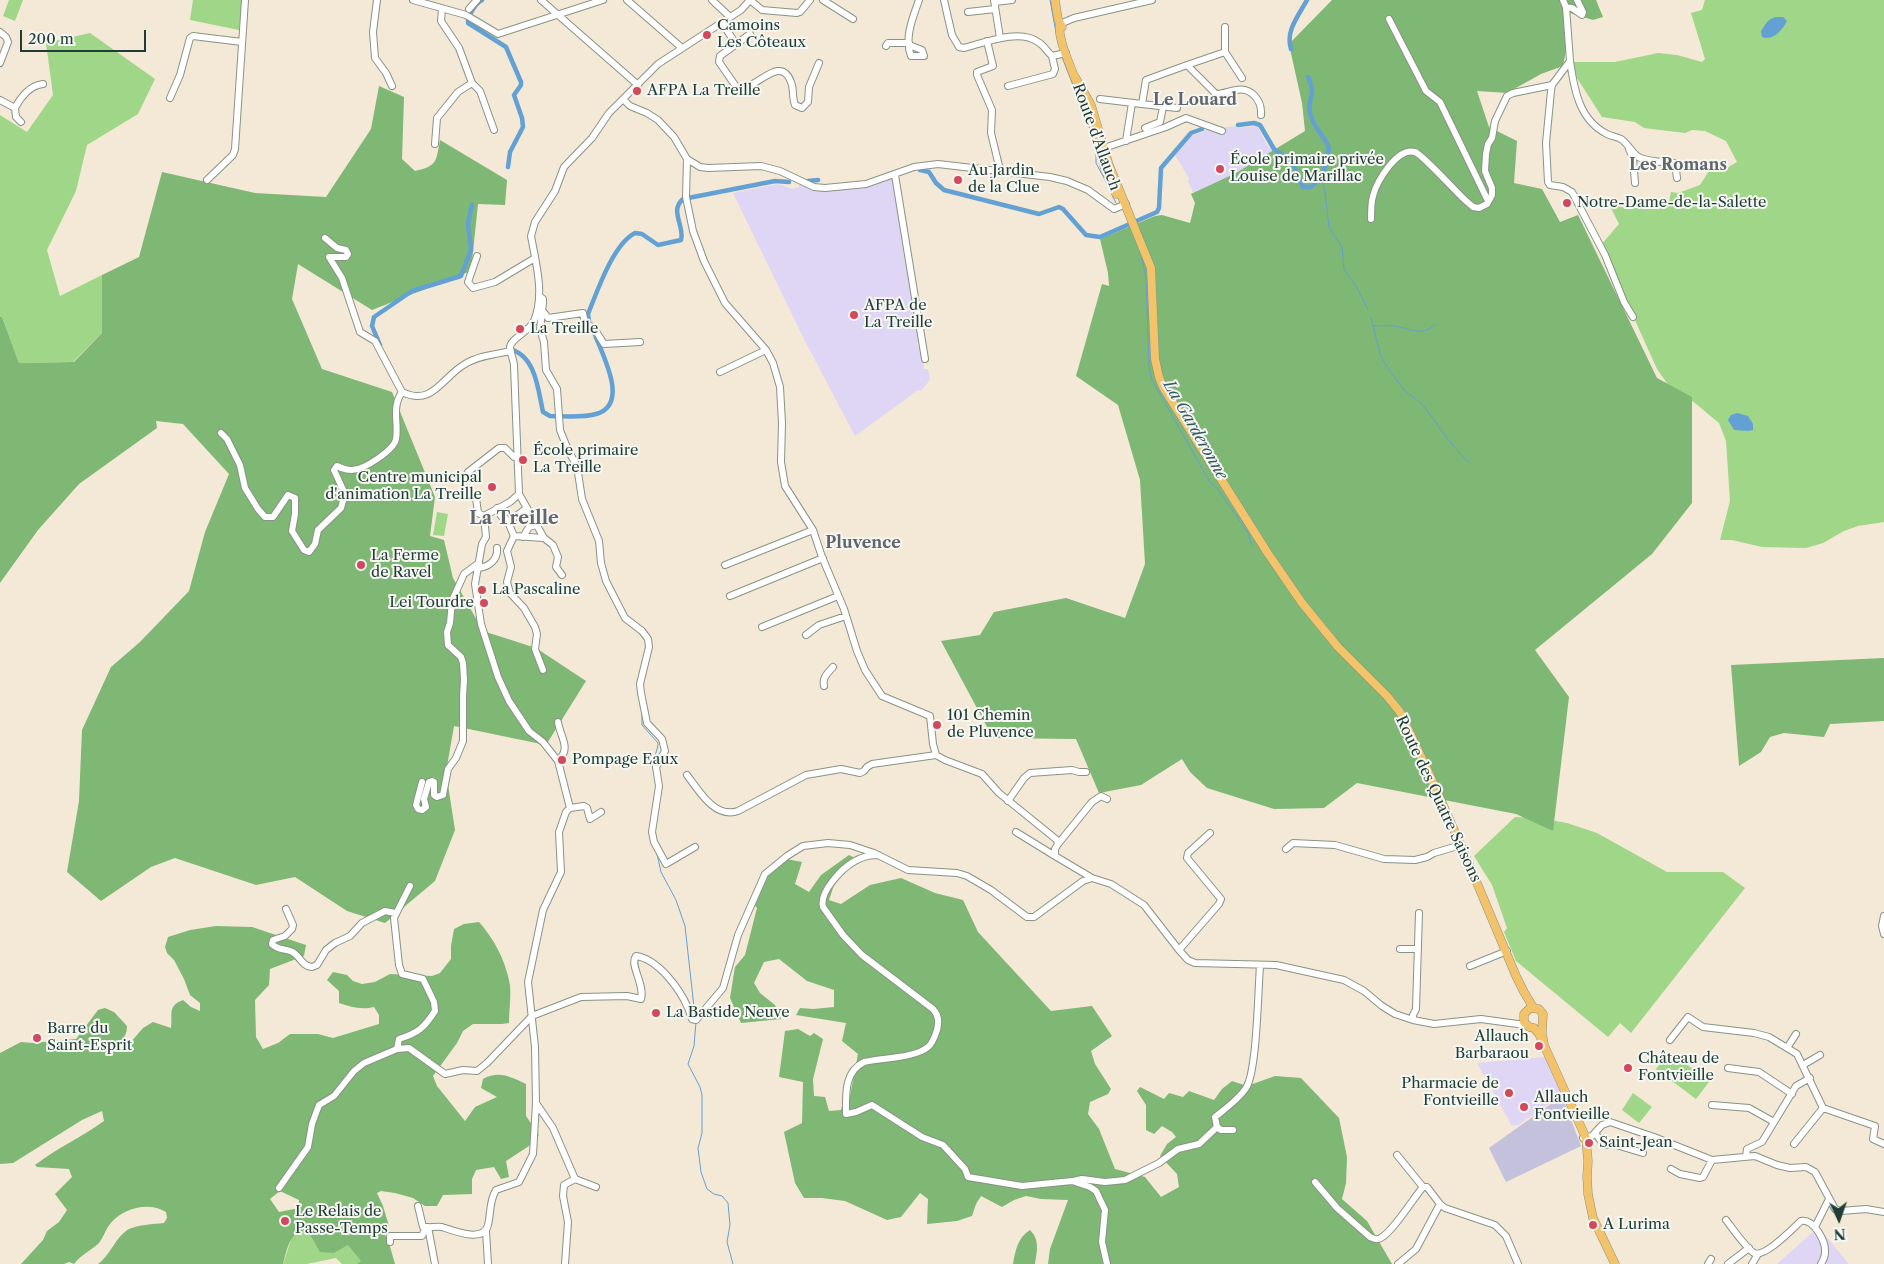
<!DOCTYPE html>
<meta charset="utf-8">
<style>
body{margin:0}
#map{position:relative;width:1884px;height:1264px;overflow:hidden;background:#f3e9d6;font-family:"Libre Caslon Text",serif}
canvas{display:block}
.north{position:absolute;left:1814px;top:1194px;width:50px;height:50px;-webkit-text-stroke:4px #f6f6f2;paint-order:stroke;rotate:177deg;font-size:14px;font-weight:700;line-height:20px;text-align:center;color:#1f3d34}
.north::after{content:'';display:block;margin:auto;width:18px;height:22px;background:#1f3d34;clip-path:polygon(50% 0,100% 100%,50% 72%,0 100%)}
.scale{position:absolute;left:20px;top:30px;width:126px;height:22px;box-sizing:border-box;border:2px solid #1f3d34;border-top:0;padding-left:6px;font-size:15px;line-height:18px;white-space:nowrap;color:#1f3d34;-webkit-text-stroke:4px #f6f6f2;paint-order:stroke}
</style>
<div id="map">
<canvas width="1884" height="1264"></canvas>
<div class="north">N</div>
<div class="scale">200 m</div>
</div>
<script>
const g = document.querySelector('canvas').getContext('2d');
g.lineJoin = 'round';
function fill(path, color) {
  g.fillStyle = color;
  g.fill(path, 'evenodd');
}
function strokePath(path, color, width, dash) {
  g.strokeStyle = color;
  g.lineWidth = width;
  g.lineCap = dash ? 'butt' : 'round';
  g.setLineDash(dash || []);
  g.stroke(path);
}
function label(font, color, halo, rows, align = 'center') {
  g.font = font + ' "Libre Caslon Text",serif';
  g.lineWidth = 4;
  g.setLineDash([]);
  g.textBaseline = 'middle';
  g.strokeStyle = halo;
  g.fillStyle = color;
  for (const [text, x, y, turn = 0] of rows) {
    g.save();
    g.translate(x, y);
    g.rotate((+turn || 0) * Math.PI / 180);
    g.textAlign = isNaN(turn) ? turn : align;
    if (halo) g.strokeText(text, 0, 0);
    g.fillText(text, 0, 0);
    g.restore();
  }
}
fill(new Path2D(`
 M1237,126L1238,128L1257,126L1267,145L1278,155L1196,199L1188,181L1189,178L1175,155L1192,134L1195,135L1203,132V130Z
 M890,179L893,180L919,340L917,344L922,352L924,369H928L930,380L921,391L918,390L855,436L804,339L733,193L778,184L792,189L799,187L798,185L803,183L806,186H866Z
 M1546,1057L1562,1094L1518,1125L1512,1126L1477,1063Z
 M1813,1232L1817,1238L1824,1234L1849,1264H1777Z`), '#dfd5f5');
fill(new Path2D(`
 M1562,1096L1581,1146L1506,1182L1489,1148Z`), '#c3c1db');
fill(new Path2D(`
 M9,0H23L15,21L3,16Z
 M193,0H242L239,30L190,20Z
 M1705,0H1884V522L1858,526L1844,531L1823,543L1806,548L1762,547L1732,540H1720L1730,501L1726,441L1719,423L1684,394L1669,386L1657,369L1601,245L1619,224L1609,204L1630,209L1669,202L1671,192L1678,193L1700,185L1709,171H1722L1737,162L1726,141L1705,131L1692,130L1685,133L1644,128L1635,122L1602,117L1577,78L1573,62H1615L1658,53L1677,55L1702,62L1705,59L1691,13L1702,10Z
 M90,33L155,79L138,114L87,145L76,191L47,250L60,296L102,275V333L73,362L19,363L2,317H0V115L27,132L53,95L46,43Z
 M437,512L448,514L444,536L433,535Z
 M1515,817L1538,818L1567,823L1597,833L1667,872H1723L1745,888L1631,1033L1620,1023L1608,1037L1516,961L1504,932L1507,928L1492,885L1474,856Z
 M1670,1051L1709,1082L1696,1099L1656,1069Z
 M1633,1093L1652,1107L1639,1123L1622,1110Z
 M319,1176L330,1179L324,1200L313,1197Z
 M302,1231H308L334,1253L348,1244L362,1261L357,1264H342L336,1258L307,1264H283L292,1237Z`), '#9fd688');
fill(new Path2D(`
 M1332,0H1596L1603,17L1593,20L1570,13L1568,40L1563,66L1541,74L1507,93L1477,91L1489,127L1517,141L1514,183L1542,189L1560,222L1578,215L1657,378L1692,397V503L1652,554L1535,650L1569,697L1553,831L1516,814L1357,783L1324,808L1274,809L1207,788L1190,772L1182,759L1141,785L1099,793L1076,739L993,738L941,641L980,635L994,612L1066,598L1125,618L1145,564L1140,480L1118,405L1076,376L1102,284L1109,286L1108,273L1100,239L1155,216L1162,215L1190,223L1195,203L1191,194L1236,173L1305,131L1302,103L1289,44Z
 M379,86L404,97L402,159L415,171C437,166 436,162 440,140L507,180L505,205L478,204L471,271L372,310L298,264L292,299L322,369L392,392L435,497L430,536L444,540L453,578L483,631L536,648L586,681L546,745L454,726L446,772L455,830L435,881L385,923L347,911L295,877L256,885L175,858L151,867L101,901L67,872L79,801L82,730L111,667L140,642L189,591L205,532L229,474L183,424L156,421L157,428L79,484L38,530L0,583V317H2L19,363L74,362L102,333V275L139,257L162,172L255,193L326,197L371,129Z
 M1884,658V721L1830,724L1824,737L1784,733L1770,737L1761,752L1739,766L1731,665Z
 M849,855L855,858L835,882L829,900L841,904L870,885L901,878L935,893L963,900L978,932L1051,1011L1092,1006L1112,1036L1091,1051L1095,1064L1111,1089L1108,1094L1090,1102L1088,1114L1099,1129L1115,1169L1145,1177L1161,1197L1179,1187L1177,1174L1160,1156L1167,1144L1176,1137L1172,1132L1162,1126L1154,1134L1146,1130V1105L1137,1091L1140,1087L1164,1099L1169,1093L1183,1097L1189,1091L1214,1100L1222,1089L1232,1081L1247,1086L1275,1076L1301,1078L1339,1118L1347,1157L1346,1183L1342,1199L1367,1221L1392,1264H1048L1050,1249L1068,1200L1041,1199L1026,1196L1014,1200L1002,1207L981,1196L976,1204L972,1216L957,1221L927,1224L928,1199L920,1193L901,1217L887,1220L845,1201L822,1198H804L795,1183L784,1132L802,1123L803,1082L779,1077L785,1031L798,1029L810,1036L814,1033L823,1039L813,1079L814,1096L825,1097L829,1111L841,1110L843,1102L849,1101L858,1054L842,1041L846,1023L796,1015L800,1008L813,1009L834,1007V990L807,981L779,959L764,962L754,983L760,993L775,1005L781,1019L741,1023L730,998L735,967L745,955L757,908L751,901L759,883L781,858L802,862L795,884L809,892L821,875Z
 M479,922C494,939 504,958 509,980C512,993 509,1009 509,1023L502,1024H473L463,1031L457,1043L433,1076L437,1086L465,1121L475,1107L497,1097L481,1088L483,1079C499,1070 511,1077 526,1084V1116L539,1135L529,1146L506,1161L509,1177L501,1179L494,1167L476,1170L472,1179V1194L443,1195L437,1206H425L413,1198L395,1193L381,1191L377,1193L383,1206L389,1226L382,1229L389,1243L395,1264H357L361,1261L348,1245L334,1253L320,1252L308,1231C290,1229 287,1250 283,1264H98C111,1255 115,1237 129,1229C138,1225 153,1224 164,1223L167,1218L166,1212C149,1201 122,1208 110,1224C105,1230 103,1239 98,1244C90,1251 81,1255 74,1264L69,1262L64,1264H21L43,1240L47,1231L59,1222L67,1210L55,1194L72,1177L69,1169L37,1167L35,1165C57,1148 82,1137 104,1121L102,1111L82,1120L13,1163L0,1164V1053L21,1042L33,1043L76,1039L80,1034L88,1033L86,1026L98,1010L105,1008L114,1012L127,1026C127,1041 115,1045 106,1053L124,1050L143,1028L153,1022L171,1028C173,1014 167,1006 183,1000L191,1007L200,1011V1003L190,995L184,979L174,960L167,953L165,947L168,937L190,930L216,926L252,927L306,945L304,956L270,969L269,985L255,1000L256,1037L263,1049L278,1043L290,1034H318L333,1038L379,1024V1015L374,1007C361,1010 351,1007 339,1003V991L327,980L333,972L347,975L353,981L362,984L375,982L390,974L432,976L440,973L451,959V946L454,929L464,924ZM280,1191L299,1200V1208L279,1212L270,1199Z
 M1030,1230C1040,1240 1037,1251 1035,1264H1013C1015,1251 1018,1237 1030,1230Z`), '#7fb774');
fill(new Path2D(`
 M1776,17H1783L1787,21C1782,30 1774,41 1762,37L1761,31C1766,24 1767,19 1776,17Z
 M1737,413L1748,416L1753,424V430L1749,431L1734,430L1728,420L1731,415Z`), '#63a0d4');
strokePath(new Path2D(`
 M1050,0L1057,38
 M1062,57L1091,131
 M1096,154V163L1112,193
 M1321,178L1325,192L1329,227L1342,247L1344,269L1357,288L1368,310
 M1113,197L1116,203
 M1141,254L1146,279L1149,367L1152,380L1210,482L1218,489L1248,533L1252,546
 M1371,318L1373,326C1380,326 1387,325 1394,326C1411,328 1420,338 1436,324
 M1373,326L1381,357L1392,374L1404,390L1423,405L1450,442L1468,462
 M642,715V725L658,743C658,750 653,757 654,763
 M650,826L654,801
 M657,854L661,872L676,900L685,926L695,1016
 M696,1022L694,1046L688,1064L700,1087L702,1095V1133L698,1148L701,1172L707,1189L714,1194L722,1196L728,1203L730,1225L727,1242L733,1264`), '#63a0d4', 1);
strokePath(new Path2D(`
 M482,0C475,4 468,15 468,23L506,47L521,82V85L514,95L522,118L523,127L510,152L508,167
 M1291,49C1285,31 1299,15 1307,0
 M1238,125L1254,123L1260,125L1274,149L1292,162L1303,187H1311L1324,174L1325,163L1329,148C1323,133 1314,130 1310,113C1308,105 1311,100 1312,93C1313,88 1310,82 1308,77
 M920,170L929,172L936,183L944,190L1039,214L1059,207L1063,209L1086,235L1100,237L1157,212L1159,208L1161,168L1191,133L1202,129
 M808,181L818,180
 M589,321L588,314C597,292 613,244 635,233L642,234L658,245L681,240C685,226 669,211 683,199L775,181L789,182
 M380,345L372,326L374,317L412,291L461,276L471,250L468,223L472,205
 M509,349C536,355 538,390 543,412L550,416C564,416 583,418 596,414C631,404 601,353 594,332`), '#63a0d4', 4.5);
const minor = new Path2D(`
 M377,0L373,32L375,58L386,73L392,86
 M413,0L466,15L498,34L603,0
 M541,0L638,85
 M627,0L682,48
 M712,0L730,17
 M750,0L762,10L797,13L800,12L810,0
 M823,0L853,19
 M944,0L952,35L959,47L964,48C984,43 1019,28 1038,42C1044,45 1047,52 1052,56L1066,53
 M994,0L1000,38
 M1563,0L1566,7
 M1577,0L1583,12L1582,15L1572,8L1566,7L1570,61L1552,85L1551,91L1546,143L1548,182L1550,185L1563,187L1572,192L1605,255L1624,302L1633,317
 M995,2L1012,0
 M442,9L441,21L459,48L472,83L480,91L494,130
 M469,9L477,0
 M968,12L995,9
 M1389,19L1426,91L1440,102L1488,201
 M722,23L736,44
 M1060,24L1074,18L1152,0
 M1225,27V52
 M0,32L6,37L8,42L0,63
 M750,34L720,56L719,62L737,88C754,93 780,52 791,82C794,89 792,98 795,105L802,108L808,102L809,87L819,63
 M987,41L993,66L977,72V75L992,110L991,133L1000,170
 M886,46L888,43H909V45L922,50L924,56H911C904,38 913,17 919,0
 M1570,61C1574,89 1579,120 1607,134C1611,136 1617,137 1621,139C1628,144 1631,151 1637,156C1645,162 1665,162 1675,163L1677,178
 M1187,65L1225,52L1242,78
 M1008,86L1053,74L1055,69L1052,56
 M170,98L180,75L190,38L193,36L242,42
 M1100,99L1142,104L1146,80L1187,65L1216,94C1223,94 1229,91 1236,90C1252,87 1262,101 1261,115
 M0,100L15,108L16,117L21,122
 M624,100L630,106L647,113L658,120L674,137L687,159L686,197L693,231L704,261L725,303L766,350L773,363L780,387L782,423L781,462L785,486L813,530L822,557L844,609L857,651L865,670L882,696L930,716L933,744L936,755L945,760L982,774L999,793L1057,840L1058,844L1055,849V856L1092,878L1111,884L1144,905L1179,950L1188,960L1195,963L1276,965L1344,980L1364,991L1382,1006L1395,1014L1413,1020L1434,1024L1481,1019L1525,1025
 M1142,104L1177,108
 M15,108C20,98 30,85 43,84
 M1145,128L1160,122L1163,107
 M1126,141L1132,103
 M435,144L437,118L458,92L472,83
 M1101,149L1166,127L1186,118L1222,131
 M1629,149L1633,158L1635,183
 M687,159L700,167L708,168L761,166L780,171L814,187L825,188L866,184L914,167L938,164L1050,177L1067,181L1088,190L1114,209L1126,204
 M895,175L925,359
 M207,180L233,155L235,149L245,0
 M1371,219C1371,211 1371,203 1373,196C1377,181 1397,147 1415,152C1422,154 1457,193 1465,200L1473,207L1479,208L1487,204L1492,195V188L1485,171L1486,154L1488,144L1492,138L1495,121L1507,96L1513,93L1552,85
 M325,238L337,248L346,250L348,254L346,257H329L342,278L360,332L375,341L402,392C433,407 442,377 465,364C478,356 496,354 511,351
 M477,256L468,282L473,288L495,282L535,258
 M539,296L543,299V303L540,329L544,342L546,370L557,389L560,430L568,450L577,466L582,499L599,541L601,563L606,581L625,618L642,631L648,639L649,647L640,684L641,693L647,723L662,739L665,751L656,767L659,786L652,832L654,842L666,864L695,847
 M542,310L548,318L583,313L585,323L594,328L604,344L640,342
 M720,372L766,350
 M221,433L227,439L240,465L245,488L258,509L265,517H273L288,495L295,498V514L292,531L304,550L309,552L315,544L318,530L341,508L345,494L334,470L337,466C341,468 347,470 352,470C364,470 394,450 396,439C399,423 391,408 402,392
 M468,472L499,448H505L514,457L517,458
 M476,498L478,513L484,516
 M497,508L501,516L503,515L508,522
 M484,516L510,502L519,494
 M514,536L508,522L527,508
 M523,537L529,527L536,525
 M725,565L813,530
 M478,568C489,567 498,560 497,548
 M562,575L556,567L558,557L553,545L544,538L519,494L514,366C514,360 510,353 510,347C511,338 529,332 534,321C545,294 536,264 531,236L535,222L555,191L564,167L592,138L609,113L658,64L741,10L750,0
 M730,596L823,558
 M762,627L838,596
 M806,635L819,625L846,616
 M543,670L535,649L537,634L535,627L524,608L510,593L507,582L511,567L507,551L514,536L544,538
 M824,686C822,677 828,673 833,667
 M558,722C560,737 572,748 558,761
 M687,775C699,791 715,819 738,811L806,775L841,769L860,773L864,771L867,767L872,764L936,755
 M422,782L416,805L418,809L422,810L426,807L424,799L429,782L432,781L434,782V795L437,797L443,795L448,769L456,758L463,741V696L464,680L463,663L461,657L448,645L447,632L450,623L452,601L464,574L479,563
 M1008,801L1024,778L1030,773L1072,770L1079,772H1086
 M570,808L584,806L587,808L590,819L601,812
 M1016,832L1055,856
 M1058,844L1092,802L1101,796L1107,799
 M1286,849L1293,843L1335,845L1384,859L1415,860L1427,857L1434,853L1461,845
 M878,855C870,855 862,857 855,861C842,868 819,892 823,907L843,935L862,955L933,1009C939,1016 939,1021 937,1030C935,1036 933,1043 928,1047C915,1058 881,1058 864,1062C844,1072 846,1094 846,1114L856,1112L872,1105L922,1137L943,1145L965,1169L968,1177L1022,1186L1072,1181L1090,1187L1096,1191L1105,1210L1102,1242L1107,1264
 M286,909L293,925L292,929L285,936L273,940L272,944C278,951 287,948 294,953C301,958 302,966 312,967L317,965L326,950L335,943L350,936L362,923L385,911L395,913
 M1884,916L1882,926L1884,934
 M1400,949H1418
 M1179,950L1219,904L1221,899L1187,858L1188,853L1210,833
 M1470,966L1507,951
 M1413,1020V1015L1416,1009L1419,913
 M1670,1040L1688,1017L1703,1027L1754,1033L1769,1037L1797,1054L1823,1108L1794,1144
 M1787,1048L1796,1034
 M397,1049L399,1039C418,1033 424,1028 435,1011L434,1002L423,979L402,974L399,965L394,918L410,886
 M1803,1065L1820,1055
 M1728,1068L1759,1072L1792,1094
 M536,1103L553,1128L575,1179L596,1187
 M1712,1105L1749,1108L1774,1122
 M1823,1108L1875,1126L1873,1139L1884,1144
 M1217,1127L1215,1117C1225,1109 1239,1099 1246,1088C1257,1072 1258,990 1260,966
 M1217,1127L1221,1130H1233
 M1595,1133L1604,1145L1613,1144L1643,1153
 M1583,1138L1592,1136L1602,1125L1610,1122L1654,1137L1712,1160L1755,1156L1777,1165L1790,1168L1806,1167L1815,1172L1835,1209L1841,1211L1866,1209L1884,1212
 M1397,1155L1423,1187
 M1746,1156L1747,1149L1762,1142L1796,1086L1810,1078
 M1671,1169L1680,1174L1700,1178L1703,1177L1712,1160
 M1073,1181L1082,1179L1105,1182L1125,1180L1159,1163L1178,1149L1199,1144L1217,1127
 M1315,1182L1337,1208L1370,1237C1372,1238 1375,1240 1378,1239C1390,1237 1414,1197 1423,1187H1427L1440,1204L1445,1208L1495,1225L1506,1236L1518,1264
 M279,1188L308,1147L312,1124L319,1105L334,1096L354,1071L364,1063L397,1049L409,1048L445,1074L463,1070L477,1071L487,1063L532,1016L581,997L627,996L641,999C645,984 629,965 636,956C658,959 680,989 688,1008C690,1012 690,1016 692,1019L696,1020L723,988L738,935L765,874L787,856L803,846L828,843L850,845L874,853L908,870L957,873L967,876L991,890L1027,917H1034L1083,881L1092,878
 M418,1206L423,1227C429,1228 436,1226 442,1227C454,1231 484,1243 488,1225C491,1213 489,1201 496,1190L519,1182L533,1154L536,1103L535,1047L528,982L543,910L561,872L559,832L566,812L570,808L558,761L543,742L529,731L509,701L498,677L481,624L475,584L482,544L486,537L484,516
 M1726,1220C1733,1229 1746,1248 1754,1253C1765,1258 1793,1228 1801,1221C1814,1219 1826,1241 1825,1253C1825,1257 1823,1260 1821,1264
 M428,1227L435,1264
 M1815,1227L1829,1199
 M486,1231L488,1264
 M390,1242V1236H422L426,1227
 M565,1264L568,1222L563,1196L564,1185L575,1179
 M1398,1264L1416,1249L1440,1204
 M1708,1264L1711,1259
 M1728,1264L1749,1248
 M1752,1264L1758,1254`);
const major = new Path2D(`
 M1055,0L1058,19L1062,27
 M1060,24C1057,38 1071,67 1076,81
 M1075,77L1091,105L1109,165L1151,268L1155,359L1159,377L1163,387L1267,552L1302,603L1338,647L1387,696L1400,712L1428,771L1469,864L1516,976L1524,992L1533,1007
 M1095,131L1104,166L1116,194
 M1544,1044L1542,1033L1543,1014L1539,1009L1530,1008L1524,1014V1022L1529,1027L1534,1028L1539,1034L1586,1138L1588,1161L1587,1179
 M1587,1174L1588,1194L1593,1218L1615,1264`);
strokePath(minor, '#899385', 8);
strokePath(major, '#899385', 9);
strokePath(minor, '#fff', 6);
strokePath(major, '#f2c36a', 8);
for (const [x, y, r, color] of [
 [707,35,5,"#d1495b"],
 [637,91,5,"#d1495b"],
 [1220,169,5,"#d1495b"],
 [958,180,5,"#d1495b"],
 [1567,203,5,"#d1495b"],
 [854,315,5,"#d1495b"],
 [520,329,5,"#d1495b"],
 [523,460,5,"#d1495b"],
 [492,487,5,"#d1495b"],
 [361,565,5,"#d1495b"],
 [482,590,5,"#d1495b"],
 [484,603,5,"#d1495b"],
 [937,725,5,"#d1495b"],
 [562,760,5,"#d1495b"],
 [656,1013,5,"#d1495b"],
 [37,1038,5,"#d1495b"],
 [1539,1046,5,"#d1495b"],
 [1628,1068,5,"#d1495b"],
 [1509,1093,5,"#d1495b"],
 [1524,1107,5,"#d1495b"],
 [1589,1143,5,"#d1495b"],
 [285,1221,5,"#d1495b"],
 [1593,1225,5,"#d1495b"]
]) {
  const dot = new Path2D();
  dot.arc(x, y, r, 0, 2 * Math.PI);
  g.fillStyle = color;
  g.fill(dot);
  strokePath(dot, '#f6f6f2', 2);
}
label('15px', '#1f3d34', '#f6f6f2', [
 ["Camoins",717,26],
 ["Les Côteaux",717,43],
 ["AFPA La Treille",647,91],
 ["École primaire privée",1230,160],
 ["Louise de Marillac",1230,177],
 ["Au Jardin",968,171],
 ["de la Clue",968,188],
 ["Notre-Dame-de-la-Salette",1577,203],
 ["AFPA de",864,306],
 ["La Treille",864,323],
 ["La Treille",530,329],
 ["École primaire",533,451],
 ["La Treille",533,468],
 ["Centre municipal",482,478,"right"],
 ["d'animation La Treille",482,495,"right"],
 ["La Ferme",371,556],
 ["de Ravel",371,573],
 ["La Pascaline",492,590],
 ["Lei Tourdre",474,603,"right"],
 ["101 Chemin",947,716],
 ["de Pluvence",947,733],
 ["Pompage Eaux",572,760],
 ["La Bastide Neuve",666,1013],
 ["Barre du",47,1029],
 ["Saint-Esprit",47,1046],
 ["Allauch",1529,1037,"right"],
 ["Barbaraou",1529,1054,"right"],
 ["Château de",1638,1059],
 ["Fontvieille",1638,1076],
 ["Pharmacie de",1499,1084,"right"],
 ["Fontvieille",1499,1101,"right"],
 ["Allauch",1534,1098],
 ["Fontvieille",1534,1115],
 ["Saint-Jean",1599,1143],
 ["Le Relais de",295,1212],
 ["Passe-Temps",295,1229],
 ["A Lurima",1603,1225]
], 'left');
label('15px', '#1f3d34', '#f6f6f2', [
 ["Route d'Allauch",1096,137,70],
 ["Route des Quatre Saisons",1438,799,65]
]);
label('bold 16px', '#61666d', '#f6f6f2', [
 ["Le Louard",1195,100],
 ["Les Romans",1678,165],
 ["Pluvence",863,543]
]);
label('italic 16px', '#335b64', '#f6f6f2', [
 ["La Garderonne",1195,430,60]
]);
label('bold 18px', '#61666d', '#f6f6f2', [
 ["La Treille",514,519]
]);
</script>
